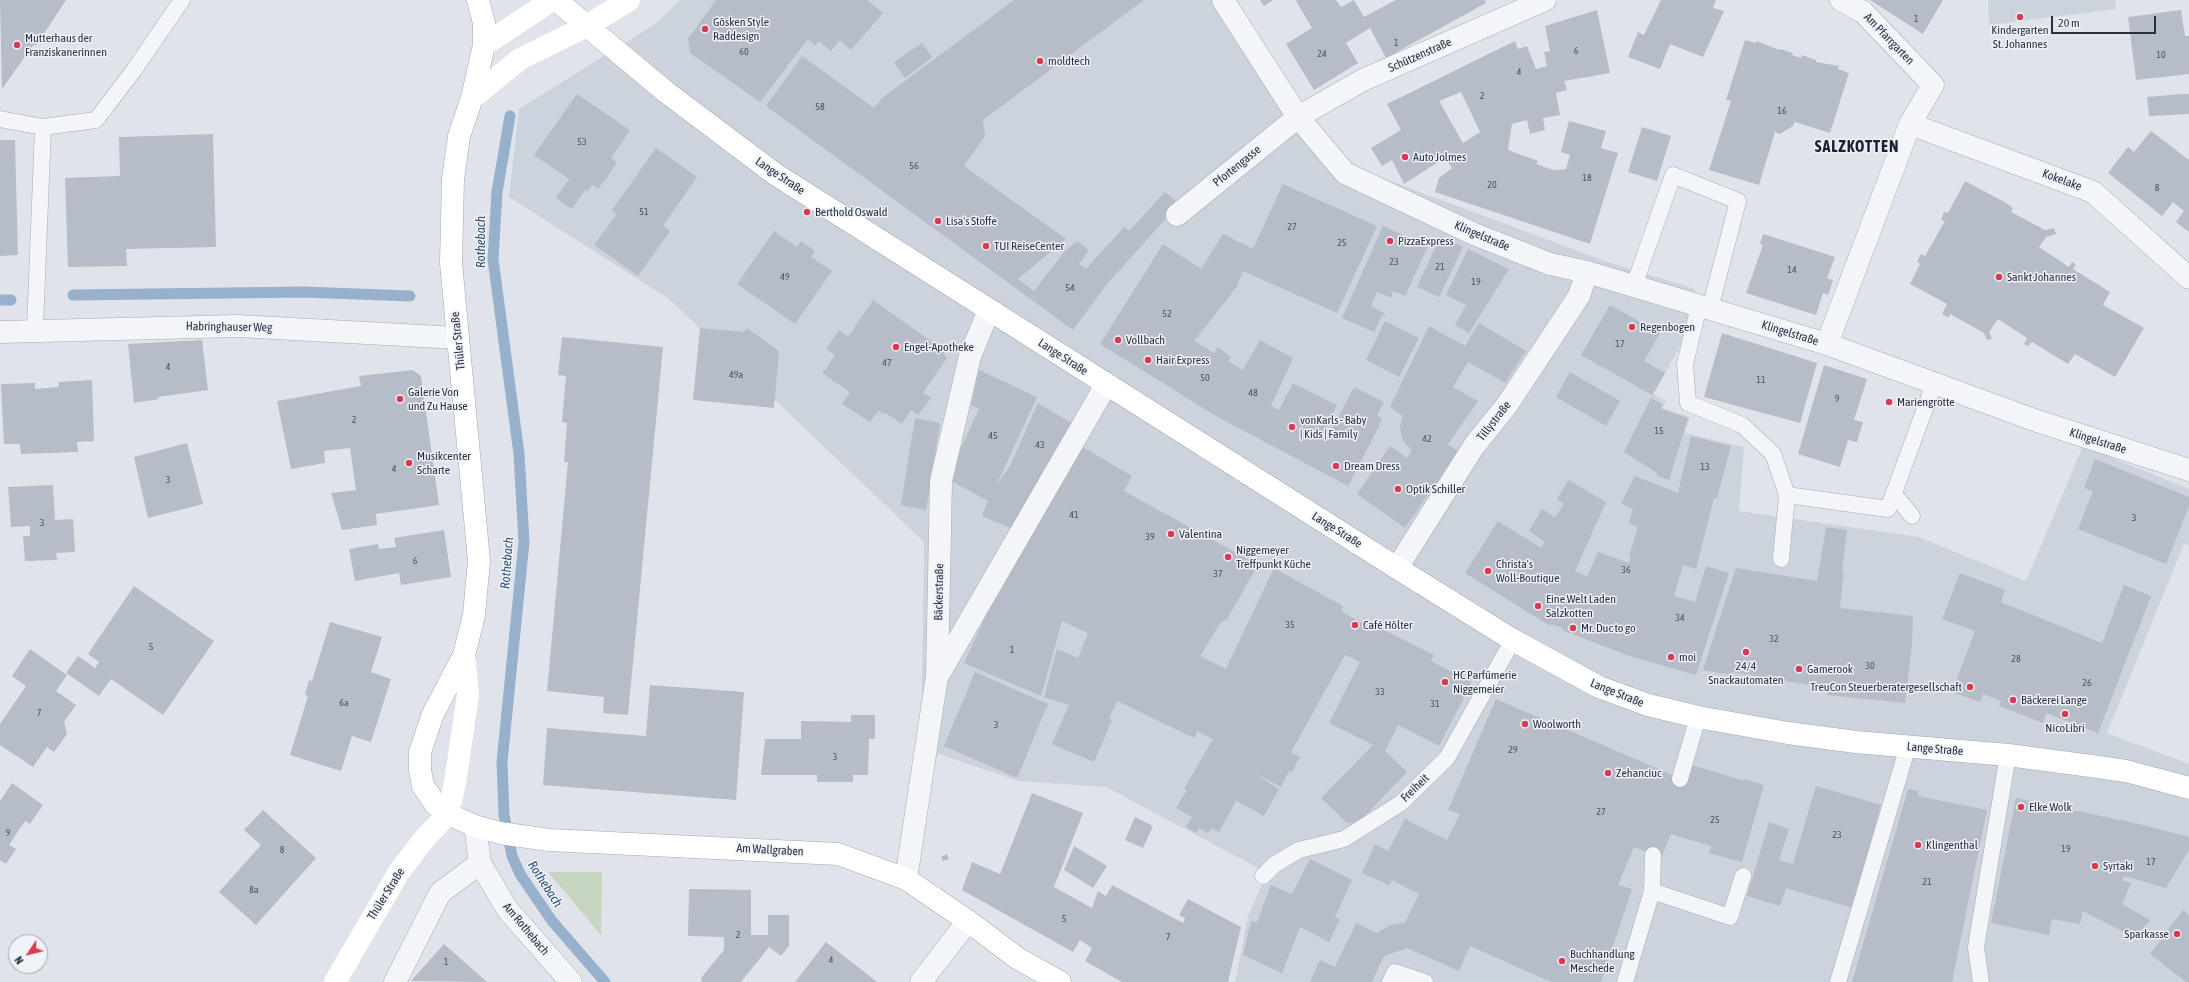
<!DOCTYPE html>
<meta charset="utf-8">
<style>
body{margin:0}
#map{position:relative;width:2189px;height:982px;overflow:hidden;background:#e0e4ea;font-family:"Asap Condensed",sans-serif}
canvas{display:block}
.north{position:absolute;left:8px;top:934px;width:40px;height:40px;box-sizing:border-box;background:#eff3f7;border:1px solid #9fa5af;border-radius:50%;rotate:235deg;font-size:11px;font-weight:700;line-height:16px;text-align:center;color:#273143}
.north::after{content:'';display:block;margin:auto;width:14px;height:18px;background:#da3951;clip-path:polygon(50% 0,100% 100%,50% 72%,0 100%)}
.scale{position:absolute;left:2051px;top:16px;width:105px;height:18px;box-sizing:border-box;border:2px solid #273143;border-top:0;padding-left:5px;font-size:12px;line-height:14px;white-space:nowrap;color:#273143;-webkit-text-stroke:3px #eff3f7;paint-order:stroke}
</style>
<div id="map">
<canvas width="2189" height="982"></canvas>
<div class="north">N</div>
<div class="scale">20 m</div>
</div>
<script>
const g = document.querySelector('canvas').getContext('2d');
g.lineJoin = 'round';
function fill(path, color) {
  g.fillStyle = color;
  g.fill(path, 'evenodd');
}
function strokePath(path, color, width, dash) {
  g.strokeStyle = color;
  g.lineWidth = width;
  g.lineCap = dash ? 'butt' : 'round';
  g.setLineDash(dash || []);
  g.stroke(path);
}
function label(font, color, halo, rows, align = 'center') {
  g.font = font + ' "Asap Condensed",sans-serif';
  g.lineWidth = 3;
  g.setLineDash([]);
  g.textBaseline = 'middle';
  g.strokeStyle = halo;
  g.fillStyle = color;
  for (const [text, x, y, turn = 0] of rows) {
    g.save();
    g.translate(x, y);
    g.rotate((+turn || 0) * Math.PI / 180);
    g.textAlign = isNaN(turn) ? turn : align;
    if (halo) g.strokeText(text, 0, 0);
    g.fillText(text, 0, 0);
    g.restore();
  }
}
fill(new Path2D(`
 M680,0H1233L1342,163L1605,261L1695,289L1681,344L1654,394L1666,401L1663,408L1690,417L1685,433L1744,447L1739,511L1919,537L2026,581L2083,446L2189,489V546L2184,544L2107,733L2189,764V982H1235L1248,916L1267,873L1106,787L1018,781L921,748L924,542L669,299L509,197L519,109L655,24Z
 M1988,0H2115L2116,9L1989,25Z`), '#cdd3dc');
fill(new Path2D(`
 M548,872H602L601,935Z`), '#c5d5c0');
strokePath(new Path2D(`
 M510,116L497,192L493,259L519,454L524,542L502,762L504,815L512,856L520,874L552,921L605,982
 M73,295L304,292L410,296
 M0,300H11`), '#97b1cd', 11);
fill(new Path2D(`
 M0,0H66L36,46L34,44L2,89Z
 M716,0H867L883,13L851,50L840,40L831,51L819,41L815,45L808,39L760,102L690,53L688,39Z
 M1014,0H1144L983,120L985,136L964,166L1066,239L1018,279L1034,291L1064,252L1077,241L1089,250L1079,264L1086,269L1124,227L1129,231L1165,192L1179,204L1107,284L1073,330L766,106L802,56L874,108L882,98Z
 M1260,0H1273L1264,6Z
 M1297,0H1336L1341,7L1354,0L1364,17L1396,0H1485L1486,3L1386,58L1370,28L1346,43L1358,63L1314,90L1286,44L1312,28L1296,1Z
 M1661,0H1716L1713,8L1724,11L1703,57L1670,44L1660,69L1628,57L1638,32L1644,35Z
 M1870,0H1943L1923,34Z
 M1597,10L1610,73L1564,81L1567,90L1556,93L1560,115L1543,118L1545,130L1530,134L1527,120L1512,124L1508,150L1538,161L1536,164L1553,170L1566,169L1570,155L1561,152L1569,121L1606,131L1601,148L1618,153L1590,244L1435,192L1439,178L1452,168L1443,155L1438,158L1440,161L1404,184L1392,160L1382,166L1371,148L1401,130L1387,104L1515,41L1518,49L1527,46L1536,69L1547,66L1544,52L1550,51L1545,26ZM1461,92L1480,132L1463,143L1439,101Z
 M2181,10L2185,36H2189V74L2136,80L2128,17Z
 M1745,40L1756,43L1757,41L1779,50L1780,49L1793,53L1792,55L1801,58L1802,55L1816,60V62L1839,66L1838,69L1849,73L1830,133L1795,122L1793,126L1780,134L1775,132L1759,185L1709,170L1731,101L1726,100Z
 M922,43L932,57L905,78L894,62Z
 M577,94L630,130L611,158L617,162L608,176L598,189L592,185L587,192L585,190L572,209L556,198L569,179L534,155Z
 M2182,94H2189V114L2149,116L2147,97Z
 M1642,127L1671,136L1657,181L1628,172Z
 M2151,131L2189,160V232L2176,222L2184,211L2173,202L2162,216L2108,173L2128,147L2134,152Z
 M213,134L216,247L126,249L127,266L68,267L65,178L120,176L119,137Z
 M0,140H15L18,255L0,256Z
 M656,148L697,177L663,226L670,231L638,276L594,245L617,214L612,210Z
 M1965,181L2006,203L2013,208L2011,212L2045,230L2054,228L2056,234L2046,237L2039,247L2069,267L2072,262L2076,265L2073,269L2110,292L2103,305L2144,328L2115,377L2075,354L2068,364L2032,342L2028,346L2024,344L2027,338L1998,319L1989,332L1992,339L1987,340L1984,333L1950,314L1949,318L1942,314L1947,304L1910,284L1920,264L1917,262L1921,254L1925,256L1945,221L1941,220L1944,212L1948,213Z
 M1283,184L1377,226L1337,313L1243,271L1236,288L1194,341L1214,353L1218,347L1231,357L1228,361L1243,370L1260,340L1293,358L1271,406L1279,410L1293,383L1337,405L1323,435L1328,437L1354,387L1384,402L1377,415L1382,418L1377,430L1348,486L1216,416L1100,344L1163,244L1201,269L1223,234L1253,249Z
 M1383,226L1428,246L1405,296L1393,291L1391,298L1377,292L1371,306L1385,314V316L1382,315L1374,332L1342,318Z
 M774,231L797,247L801,241L815,251L811,257L832,271L795,324L737,284Z
 M1763,234L1835,257L1827,278L1833,280L1828,295L1823,293L1816,315L1746,293L1763,245L1760,244Z
 M1441,236L1463,247L1439,297L1417,287Z
 M1468,249L1509,269L1469,333L1455,325L1466,305L1446,295Z
 M873,300L942,349L947,358L923,393L931,398L918,415L911,410L902,424L884,412L883,414L878,411L870,422L842,404L850,392L823,374V371L826,369L835,355L826,349L839,330L848,337Z
 M1610,305L1660,333L1644,361L1665,373L1652,395L1581,355Z
 M1385,321L1419,338L1399,377L1366,360Z
 M1479,323L1526,351L1505,383L1468,362L1453,387L1478,401L1448,444L1458,451L1405,528L1357,494L1390,446L1407,458L1412,450L1405,443L1401,435L1400,425L1403,416L1390,407L1429,326L1465,346Z
 M700,328L744,332L747,328L779,351L774,408L693,400Z
 M1722,333L1817,363L1800,423L1704,397Z
 M562,337L663,347L628,715L603,713L604,697L547,691L568,462H564L567,423L562,422L566,376L558,375Z
 M202,340L208,390L158,397L159,399L134,403L128,344Z
 M1824,365L1867,379L1854,420L1863,422L1857,442L1848,440L1840,467L1798,454Z
 M413,370L421,376L439,505L376,514L377,525L342,530L331,493L356,490L350,448L324,451L325,463L291,469L277,401L361,386L359,376Z
 M979,370L1037,397L996,486L1010,466L1038,403L1073,424L1013,529L982,516L988,501L953,482L951,483L955,461L979,409L971,405Z
 M1570,372L1620,401L1606,426L1556,397Z
 M92,380L94,441L77,442L78,452L21,454L20,444H4L1,384L35,383V389L59,387L58,382Z
 M1651,398L1662,404L1661,409L1688,418L1669,480L1657,476V473L1624,452Z
 M915,418L940,423L926,510L901,505Z
 M1691,436L1731,446L1717,498H1714L1696,569L1683,565L1674,596L1695,602L1706,566L1729,573L1696,675L1632,657L1562,630L1563,628L1551,624L1550,626L1465,573L1498,521L1541,548L1545,542L1529,531L1542,509L1555,517L1564,504L1557,499L1569,480L1606,502L1575,571L1587,577L1598,552L1629,563L1631,557L1629,556L1638,527L1629,523L1633,509L1621,503L1635,476L1678,493Z
 M187,443L203,504L148,518L134,457Z
 M1081,446L1132,476L1124,491L1258,565L1227,619L1221,622L1200,656L1226,669L1274,568L1343,606L1341,611L1376,631L1378,627L1434,655L1431,661L1472,682L1439,746L1398,725L1385,751L1407,772L1359,822L1347,823L1321,798L1373,745L1329,723L1360,662L1345,655L1291,752L1300,757L1292,772L1289,771L1281,787L1252,772L1279,789L1264,816L1236,801L1219,832L1211,828L1208,833L1199,828L1196,833L1186,827L1192,817L1176,808L1187,790L1184,789L1213,739L1197,731L1194,738L1117,701L1109,719L1112,720L1094,762L1052,744L1069,705L1044,697L1057,649L1078,658L1088,633L1062,621L1041,696L964,663L1011,561Z
 M2095,459L2189,497V506L2166,564L2078,529L2093,491L2084,488Z
 M53,485L55,520L73,519L75,552L56,553L57,560L25,561L23,536H30V526L11,527L8,487Z
 M1826,527L1847,530L1842,570L1844,571L1840,608L1913,616L1912,644L1905,703L1827,695L1828,688L1732,672L1730,675L1703,670L1736,568L1817,581Z
 M444,530L451,577L401,585L399,573L355,581L349,549L378,544L379,549L396,547L394,538Z
 M1960,573L2005,590L2001,602L2102,643L2124,585L2151,596L2098,733L2046,713L2043,723L1999,706L2001,701L1983,694L1980,702L1952,692L1975,631L1942,619Z
 M134,586L214,641L163,715L111,679L99,696L66,673L78,656L95,668L99,662L88,654Z
 M330,622L382,637L371,672L391,679L371,742L352,736L341,771L290,755L308,696L305,695L309,680L312,681Z
 M30,649L67,675L56,691L76,705L64,722L67,734L54,752L47,747L33,767L0,745V724L26,686L12,676Z
 M975,672L1048,704L1017,778L944,746Z
 M650,685L744,692L736,800L543,785L547,728L646,736Z
 M1496,699L1686,781L1691,765L1745,781V779L1764,785L1742,862L1709,853L1711,846L1671,834L1661,858L1634,847L1618,885L1632,889L1601,982H1551L1470,946L1459,971L1407,948L1384,956L1372,982H1310L1320,960L1335,967L1356,923L1377,933L1390,925L1405,923L1419,894L1392,880L1389,885L1362,873L1375,844L1388,851L1405,819L1447,840L1460,814L1448,810Z
 M851,715H875V739H869L868,775H853V782H817V775H761L765,739H801V721L851,722Z
 M12,783L43,805L30,824L25,821L9,845L16,849L6,864L0,860V801Z
 M1816,786L1881,805L1852,908L1786,888L1780,906L1747,896L1769,822L1789,829L1779,860L1793,864Z
 M1908,789L1919,791L1917,796L1987,810L1952,982H1852Z
 M1032,793L1083,813L1054,887L1092,908L1098,891L1106,896L1112,885L1183,923L1185,918L1179,915L1188,899L1241,927L1228,982H1122L1085,961L1092,948L1080,940L1073,952L962,890L972,862L1000,874Z
 M2016,798L2139,824L2189,837V850L2166,888L2124,876L2122,880L2131,883L2122,904L2150,920L2136,938L2083,911L2080,924L2052,919L2049,935L1991,923Z
 M263,810L316,858L256,925L219,892L261,845L244,830Z
 M1135,817L1153,826L1143,848L1125,840Z
 M1074,846L1107,866L1093,888L1064,870Z
 M947,854L949,859L943,861L941,857Z
 M1310,859L1352,880L1335,917L1340,919L1329,942L1300,927L1282,973L1243,955L1251,921L1257,922L1271,885L1292,894Z
 M689,889L751,890V935H768V915H789V946L781,956L769,947L741,982H702L701,978L724,950V937L688,936Z
 M2183,910L2189,915V982H2186L2150,954Z
 M826,942L872,978L877,982H795Z
 M444,944L487,982L411,981Z`), '#b6bdc8');
const service = new Path2D(`
 M0,119L43,127
 M1634,286L1673,175L1738,201L1710,309
 M1699,306L1685,364L1688,403L1742,425L1773,454L1787,495L1888,509L1934,384
 M35,329L43,127L96,120L134,70L182,0
 M1894,494L1912,516
 M1781,559L1787,495
 M1680,779L1698,717
 M1263,876L1275,864L1299,850L1344,839L1401,803L1447,758L1513,640
 M1652,891L1653,855
 M1390,982L1395,972L1425,982
 M1625,982L1652,891L1730,917L1743,876
 M1838,982L1908,746
 M1981,982L1976,947L2008,755`);
const minor = new Path2D(`
 M1223,0L1298,117L1345,173L1474,234L1550,264L1587,272L1827,344L2037,421L2189,470
 M1910,124L2093,192L2189,278
 M1177,215L1298,117L1363,80L1545,0
 M0,332L238,326L458,338
 M1827,344L1910,124L1933,85L1863,12L1841,0
 M1397,568L1474,446L1507,405L1579,296L1587,272
 M939,674L1106,385
 M475,826L480,863L507,909L571,982
 M906,879L937,676L941,481L970,356L989,310
 M395,982L440,893L480,863
 M921,982L968,921`);
const primary = new Path2D(`
 M478,0L484,23V45L472,98L459,136L453,179L451,263L479,561L474,615L464,655L433,714L420,752V770L423,786L436,805L448,814L475,826L500,833L549,840L838,854L906,879L968,921L1017,958L1060,982
 M556,0L666,92L775,174L1397,568L1513,640L1599,687L1648,705L1698,717L1788,733L1856,742L2008,755L2091,766L2126,771L2189,788`);
strokePath(service, '#a5abb5', 17);
strokePath(minor, '#a5abb5', 23);
strokePath(primary, '#9ea8b7', 23);
strokePath(service, '#f3f5f8', 16);
strokePath(minor, '#f3f5f8', 22);
strokePath(new Path2D(`
 M484,45L552,0
 M472,98L520,59L585,27L629,0
 M335,982L399,872L425,838L448,814L455,783L468,695L464,655`), '#fff', 22);
strokePath(primary, '#fff', 22);
for (const [x, y, r, color] of [
 [2020,17,4,"#da3951"],
 [705,29,4,"#da3951"],
 [17,45,4,"#da3951"],
 [1040,61,4,"#da3951"],
 [1405,157,4,"#da3951"],
 [807,212,4,"#da3951"],
 [938,221,4,"#da3951"],
 [1390,241,4,"#da3951"],
 [986,246,4,"#da3951"],
 [1999,277,4,"#da3951"],
 [1632,327,4,"#da3951"],
 [1118,340,4,"#da3951"],
 [896,347,4,"#da3951"],
 [1148,360,4,"#da3951"],
 [400,399,4,"#da3951"],
 [1889,402,4,"#da3951"],
 [1292,427,4,"#da3951"],
 [409,463,4,"#da3951"],
 [1336,466,4,"#da3951"],
 [1398,489,4,"#da3951"],
 [1171,534,4,"#da3951"],
 [1228,557,4,"#da3951"],
 [1488,571,4,"#da3951"],
 [1538,606,4,"#da3951"],
 [1355,625,4,"#da3951"],
 [1573,628,4,"#da3951"],
 [1746,652,4,"#da3951"],
 [1671,657,4,"#da3951"],
 [1799,669,4,"#da3951"],
 [1445,682,4,"#da3951"],
 [1970,687,4,"#da3951"],
 [2013,700,4,"#da3951"],
 [2065,714,4,"#da3951"],
 [1525,724,4,"#da3951"],
 [1608,773,4,"#da3951"],
 [2021,807,4,"#da3951"],
 [1918,845,4,"#da3951"],
 [2095,866,4,"#da3951"],
 [2177,934,4,"#da3951"],
 [1562,961,4,"#da3951"]
]) {
  const dot = new Path2D();
  dot.arc(x, y, r, 0, 2 * Math.PI);
  g.fillStyle = color;
  g.fill(dot);
  strokePath(dot, '#eff3f7', 1.5);
}
label('10px', '#4b5464', null, [
 ["1",1916,19],
 ["1",1396,43],
 ["6",1576,51],
 ["60",744,52],
 ["24",1322,54],
 ["10",2161,55],
 ["4",1519,72],
 ["2",1482,96],
 ["58",820,107],
 ["16",1782,111],
 ["53",582,142],
 ["56",914,166],
 ["18",1587,178],
 ["20",1492,185],
 ["8",2157,188],
 ["51",644,212],
 ["27",1292,227],
 ["25",1342,243],
 ["23",1394,262],
 ["21",1440,267],
 ["14",1792,270],
 ["49",785,277],
 ["19",1476,282],
 ["54",1070,288],
 ["52",1167,314],
 ["17",1620,344],
 ["47",887,363],
 ["4",168,367],
 ["49a",736,375],
 ["50",1205,378],
 ["11",1761,380],
 ["48",1253,393],
 ["9",1837,399],
 ["2",354,420],
 ["15",1659,431],
 ["45",993,436],
 ["42",1427,439],
 ["43",1040,445],
 ["13",1705,467],
 ["4",394,469],
 ["3",168,480],
 ["41",1074,515],
 ["3",2134,518],
 ["3",42,523],
 ["39",1150,537],
 ["6",415,561],
 ["36",1626,570],
 ["37",1218,574],
 ["34",1680,618],
 ["35",1290,625],
 ["32",1774,639],
 ["5",151,647],
 ["1",1012,650],
 ["28",2016,659],
 ["30",1870,666],
 ["26",2087,683],
 ["33",1380,692],
 ["6a",344,703],
 ["31",1435,704],
 ["7",39,713],
 ["3",996,725],
 ["29",1513,750],
 ["3",835,757],
 ["27",1601,812],
 ["25",1715,820],
 ["9",8,833],
 ["23",1837,835],
 ["19",2066,849],
 ["8",282,850],
 ["17",2151,862],
 ["21",1927,882],
 ["8a",254,890],
 ["5",1064,919],
 ["2",738,935],
 ["7",1168,937],
 ["4",831,960],
 ["1",446,962]
]);
label('12px', '#273143', '#eff3f7', [
 ["Gösken Style",713,22],
 ["Raddesign",713,36],
 ["Kindergarten",2020,30,"center"],
 ["St. Johannes",2020,44,"center"],
 ["Mutterhaus der",25,38],
 ["Franziskanerinnen",25,52],
 ["moldtech",1048,61],
 ["Auto Jolmes",1413,157],
 ["Berthold Oswald",815,212],
 ["Lisa's Stoffe",946,221],
 ["PizzaExpress",1398,241],
 ["TUI ReiseCenter",994,246],
 ["Sankt Johannes",2007,277],
 ["Regenbogen",1640,327],
 ["Vollbach",1126,340],
 ["Engel-Apotheke",904,347],
 ["Hair Express",1156,360],
 ["Galerie Von",408,392],
 ["und Zu Hause",408,406],
 ["Mariengrotte",1897,402],
 ["vonKarls - Baby",1300,420],
 ["| Kids | Family",1300,434],
 ["Musikcenter",417,456],
 ["Scharte",417,470],
 ["Dream Dress",1344,466],
 ["Optik Schiller",1406,489],
 ["Valentina",1179,534],
 ["Niggemeyer",1236,550],
 ["Treffpunkt Küche",1236,564],
 ["Christa's",1496,564],
 ["Woll-Boutique",1496,578],
 ["Eine Welt Laden",1546,599],
 ["Salzkotten",1546,613],
 ["Café Hölter",1363,625],
 ["Mr. Duc to go",1581,628],
 ["moi",1679,657],
 ["24/4",1746,666,"center"],
 ["Snackautomaten",1746,680,"center"],
 ["Gamerook",1807,669],
 ["HC Parfümerie",1453,675],
 ["Niggemeier",1453,689],
 ["TreuCon Steuerberatergesellschaft",1962,687,"right"],
 ["Bäckerei Lange",2021,700],
 ["Woolworth",1533,724],
 ["NicoLibri",2065,728,"center"],
 ["Zehanciuc",1616,773],
 ["Elke Wolk",2029,807],
 ["Klingenthal",1926,845],
 ["Syrtaki",2103,866],
 ["Sparkasse",2169,934,"right"],
 ["Buchhandlung",1570,954],
 ["Meschede",1570,968]
], 'left');
label('12px', '#273143', '#eff3f7', [
 ["Am Pfarrgarten",1889,39,46],
 ["Schützenstraße",1420,55,-24],
 ["Pfortengasse",1237,166,-39],
 ["Lange Straße",780,176,34],
 ["Kokelake",2062,180,20],
 ["Klingelstraße",1482,236,23],
 ["Habringhauser Weg",229,327,1],
 ["Klingelstraße",1790,333,17],
 ["Thüler Straße",458,341,-96],
 ["Lange Straße",1063,357,33],
 ["Tillystraße",1494,421,-52],
 ["Klingelstraße",2098,441,18],
 ["Lange Straße",1337,530,32],
 ["Bäckerstraße",939,592,-89],
 ["Lange Straße",1617,693,22],
 ["Lange Straße",1935,749,5],
 ["Freiheit",1415,788,-44],
 ["Am Wallgraben",770,850,3],
 ["Thüler Straße",386,894,-58],
 ["Am Rothebach",526,929,50]
]);
label('italic 13px', '#2d507b', '#eff3f7', [
 ["Rothebach",481,242,-90],
 ["Rothebach",507,563,-86],
 ["Rothebach",545,884,57]
]);
g.letterSpacing = '1px';
label('bold 16px', '#192234', '#eff3f7', [
 ["SALZKOTTEN",1857,147]
]);
g.letterSpacing = '0px';
</script>
